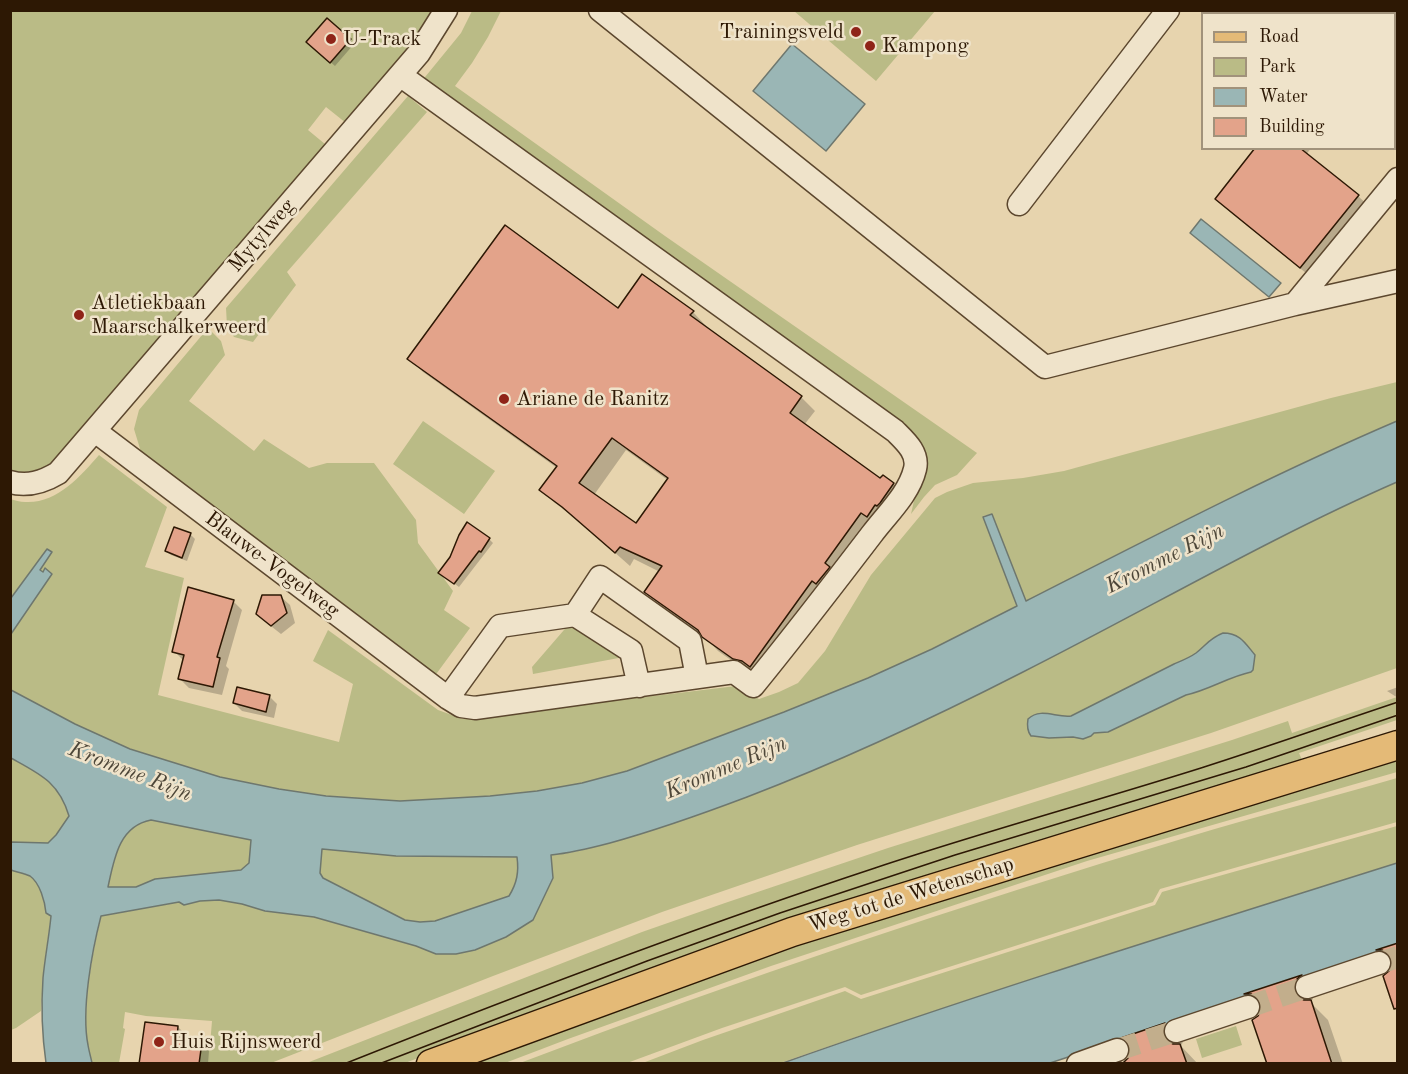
<!DOCTYPE html>
<style>
body{margin:0}
#map{position:relative;width:1408px;height:1074px;overflow:hidden;background:#e7d4ae;font-family:"Old Standard TT",serif}
canvas{display:block}
.frame{position:absolute;inset:0;border:12px solid #2d1804;pointer-events:none}
.legend{position:absolute;left:1201px;top:12px;width:195px;height:138px;box-sizing:border-box;background:#efe3ca;border:2px solid #a1927b;margin:0;padding:8px 10px;list-style:none;font-size:18px;color:#2d1804}
.legend li{display:flex;align-items:center;gap:12px;height:30px}
.legend b{width:30px;border:2px solid #a1927b}
</style>
<div id="map">
<canvas width="1408" height="1074"></canvas>
<div class="frame"></div>
<ul class="legend">
<li><b style="height:8px;background:#e4ba77"></b>Road</li>
<li><b style="height:16px;background:#babb86"></b>Park</li>
<li><b style="height:16px;background:#9ab6b5"></b>Water</li>
<li><b style="height:16px;background:#e3a38a"></b>Building</li>
</ul>
</div>
<script>
const g = document.querySelector('canvas').getContext('2d');
g.lineJoin = 'round';
function fill(path, color) {
  g.fillStyle = color;
  g.fill(path, 'evenodd');
}
function strokePath(path, color, width, dash) {
  g.strokeStyle = color;
  g.lineWidth = width;
  g.lineCap = dash ? 'butt' : 'round';
  g.setLineDash(dash || []);
  g.stroke(path);
}
function label(font, color, halo, rows, align = 'center') {
  g.font = font + ' "Old Standard TT",serif';
  g.lineWidth = 5;
  g.setLineDash([]);
  g.textBaseline = 'middle';
  g.strokeStyle = halo;
  g.fillStyle = color;
  for (const [text, x, y, turn = 0] of rows) {
    g.save();
    g.translate(x, y);
    g.rotate((+turn || 0) * Math.PI / 180);
    g.textAlign = isNaN(turn) ? turn : align;
    if (halo) g.strokeText(text, 0, 0);
    g.fillText(text, 0, 0);
    g.restore();
  }
}
fill(new Path2D(`
 M10,11H442L351,127L326,107L308,130L331,149L60,461L32,477L10,474Z
 M472,11H501L488,37L472,63L455,86L665,236L977,453L957,475L935,485L924,497L911,514L920,474L921,457L421,82L461,33Z
 M794,11H935L876,81Z
 M408,96L427,112L287,272L296,285L253,342L234,337L227,326L226,308Z
 M208,328L221,341L225,355L189,401L254,451L264,439L309,468L327,463H374L416,520L418,543L453,591L444,610L470,628L434,677L141,452L134,429L139,410Z
 M1397,382V421C1271,475 1148,538 1025,602L992,514L983,516L1017,606L932,649L868,678L784,712L627,771L582,783L537,791L490,796L400,801L326,796L279,789L220,777L130,749L75,724L11,690V634L52,574L43,572L39,570L51,553L47,549L11,598L10,499C15,500 20,502 25,502C56,504 80,477 99,455L167,507L145,567L184,578L158,695L339,742L353,684L313,661L328,630L438,710L463,719L736,686L759,699L779,692L798,683L825,651L871,575L935,498L947,492L973,483L1023,478L1064,471L1331,398Z
 M423,421L495,471L464,514L393,464Z
 M1397,482V668L1211,733L857,845L662,912L493,976L271,1063H199L202,1046L210,1045L212,1021L146,1016L125,1012L123,1028L125,1029L119,1063L92,1064C91,1058 89,1051 88,1045C81,1008 93,953 101,916L179,902L184,905L200,901L219,900L242,904L265,911L314,917L416,946L436,954L533,919L553,879L550,855C570,854 590,848 610,843C656,830 701,814 747,797C841,761 933,718 1023,672C1148,609 1269,538 1397,482Z
 M570,623L624,657L533,674L532,667Z
 M1397,697V720L1299,753L1302,760L1397,730V735L587,994L405,1063L304,1064L642,932L725,903L888,848L1232,740L1288,721L1292,733Z
 M1397,756V772L1087,861L771,966L568,1039L505,1063L463,1064L765,953Z
 M11,758C40,774 59,782 69,817L56,835L48,843L11,842Z
 M1397,778V822L1160,889L1153,902L861,995L845,987L722,1028L627,1063H520C740,979 962,905 1188,837C1257,816 1328,798 1397,778Z
 M151,820L252,840L249,863L241,870L155,879L137,887H108C115,858 117,827 151,820Z
 M1397,826V863L1082,964L859,1036L780,1063L640,1064L703,1040L845,991L861,999L1155,905L1162,892Z
 M322,849L396,856L518,857C518,872 517,883 510,896L435,921L420,922L405,920L323,878L320,873Z
 M11,870C16,872 24,873 30,876C40,882 45,902 46,913L51,916L43,975L41,1011L16,1028L11,1030Z
 M1236,1026L1242,1045L1202,1058L1196,1039Z`), '#babb86');
const water = new Path2D(`
 M792,44L865,104L826,151L753,91Z
 M1201,219L1281,283L1269,297L1190,233Z
 M1397,421V482C1269,538 1148,609 1023,672C933,718 841,761 747,797C702,814 657,830 610,843C591,848 570,853 551,855L553,878L533,920L506,937L475,950L456,954H436L416,946L314,917L265,911L242,904L219,900L200,901L184,905L179,902L101,916C92,951 81,1010 88,1045C89,1051 91,1058 92,1063H46C42,1035 41,1007 43,978C45,957 49,937 51,916L46,913C45,902 40,883 30,876C24,873 16,872 11,870V842L48,843L56,835L69,816C59,782 40,774 11,758V690L75,724L130,749L220,777L279,789L326,796L400,801L490,796L537,791L582,783L627,771L784,712L868,678L932,649L1017,606L983,517L992,514L1026,601C1148,539 1271,475 1397,421ZM151,820L251,840L249,863L241,870L155,879L136,887H108C114,859 119,826 151,820ZM322,849L396,856L517,857C519,872 517,883 509,896L435,921L420,922L405,920L323,878L320,873Z
 M47,549L52,552L40,570L43,572L45,568L52,574L11,634V598Z
 M1223,633C1240,633 1245,643 1255,655L1253,670L1251,672C1228,677 1209,690 1186,695L1108,732L1094,733L1091,736L1083,739L1073,737L1049,738L1033,736H1031C1027,731 1027,725 1028,719C1041,707 1056,718 1071,716L1174,664C1181,661 1189,658 1196,653C1206,645 1210,638 1223,633Z
 M1397,863V949L1050,1063L780,1064C984,992 1191,928 1397,863Z`);
fill(water, '#9ab6b5');
strokePath(water, '#6e776e', 1.5);
fill(new Path2D(`
 M1218,10H1223L1227,14H1215Z
 M1308,10H1343L1341,14H1312Z
 M1368,10H1380L1384,14H1366Z
 M1394,23L1398,26V45L1396,47L1398,48V89L1394,87Z
 M350,40L354,44L335,66L312,46Z
 M1256,148H1311L1306,155L1358,196L1373,210L1316,281L1231,213L1217,199Z
 M618,310L693,312L706,326L705,328L801,397L815,411L804,425L881,480L883,477L893,484L907,498L765,680L748,672L718,651L706,638L659,605L646,591L660,572L634,559L630,566L578,520L555,503L541,489L557,468L423,372L409,358ZM626,450L669,481L636,525L594,495Z
 M175,529L191,535L195,539L187,561L171,555L166,551Z
 M489,539L493,543L459,587L444,576L451,558Z
 M280,596L290,605L295,623L281,634L267,623L257,614Z
 M233,601L242,610L226,666L229,669L222,695L189,688L180,679L184,661L174,651Z
 M1398,687V698L1387,691Z
 M269,696L277,704L274,718L242,711L234,703Z
 M1398,945V1014L1385,976L1394,965L1379,951Z
 M1301,977L1318,994L1314,996L1311,1003L1328,1020L1343,1064H1268L1259,1017L1263,1010L1246,994Z
 M1165,1024L1183,1042L1181,1046L1198,1064H1124L1129,1059L1131,1045L1124,1038Z
 M178,1027L186,1035L185,1041L201,1043L209,1051L208,1064H141Z`), '#0003');
const building = new Path2D(`
 M327,18L351,39L330,63L306,42Z
 M1255,148H1300L1359,195L1300,268L1215,199Z
 M505,225L618,308L642,274L694,311L690,315L802,396L790,413L880,478L883,475L894,483L880,503L877,506L875,505L867,517L861,513L825,563L830,567L816,584L812,581L750,667L742,661L733,659L702,637L698,630L644,592L662,566L620,547L615,553L562,507L539,490L557,466L407,359ZM612,438L668,478L636,523L579,483Z
 M467,522L490,538L481,552L479,551L454,584L438,573L450,557L459,535Z
 M174,527L191,533L182,558L165,551Z
 M188,587L234,600L217,657L220,658L213,687L178,679L184,655L172,652Z
 M262,595H281L287,613L271,626L256,614Z
 M237,687L270,695L266,712L233,703Z
 M1398,943V1008L1394,1009L1383,976L1389,971L1392,965V959L1387,953L1382,950H1376Z
 M1302,975L1297,979L1294,984V992L1298,997L1304,1000H1311L1332,1064H1267L1252,1020L1258,1016L1261,1010V1002L1256,997L1251,994H1244Z
 M145,1022L178,1026L177,1039L202,1042L199,1064H139Z
 M1165,1023L1163,1029V1036L1168,1041L1173,1044H1180L1187,1064H1122L1128,1058L1130,1052L1129,1045L1126,1040L1121,1038Z`);
fill(building, '#e3a38a');
strokePath(building, '#2d1804', 1.5);
strokePath(new Path2D(`
 M1379,963L1398,957
 M1248,1007L1307,987
 M1117,1050L1176,1031`), '#c2ae8c', 22, [22, 11]);
const minor = new Path2D(`
 M600,10L1045,367L1295,304L1398,281
 M1336,14L1338,10
 M1019,204L1168,10
 M1295,304L1398,179
 M95,431L448,698L461,706L475,708L734,672L753,686C794,636 833,585 872,534C887,514 909,494 915,469C919,453 905,441 895,431L400,75
 M10,482C28,487 43,482 58,473L419,53L446,10
 M575,615L631,651L639,686
 M448,698L500,626L575,615L600,577L690,641L697,677
 M1307,987L1379,963
 M1176,1031L1248,1007
 M1078,1064L1117,1050`);
const major = new Path2D(`
 M431,1064L792,932L1398,745`);
strokePath(minor, '#5c472e', 25);
strokePath(major, '#2d1804', 31);
strokePath(minor, '#efe3ca', 22);
strokePath(major, '#e4ba77', 28);
strokePath(new Path2D(`
 M344,1064C520,994 696,927 875,868C983,832 1093,802 1201,768C1267,747 1332,724 1398,702
 M379,1064L647,961L780,913L955,855L1246,767L1398,715`), '#2d1804', 1.5);
for (const [x, y, r, color] of [
 [856,32,6,"#8f2418"],
 [331,39,6,"#8f2418"],
 [870,46,6,"#8f2418"],
 [79,315,6,"#8f2418"],
 [504,399,6,"#8f2418"],
 [159,1042,6,"#8f2418"]
]) {
  const dot = new Path2D();
  dot.arc(x, y, r, 0, 2 * Math.PI);
  g.fillStyle = color;
  g.fill(dot);
  strokePath(dot, '#efe3ca', 2);
}
label('21px', '#2d1804', '#efe3ca', [
 ["Trainingsveld",844,32,"right"],
 ["U-Track",343,39],
 ["Kampong",882,46],
 ["Atletiekbaan",91,303],
 ["Maarschalkerweerd",91,327],
 ["Ariane de Ranitz",516,399],
 ["Huis Rijnsweerd",171,1042]
], 'left');
label('21px', '#2d1804', '#efe3ca', [
 ["Mytylweg",262,236,-49],
 ["Blauwe-Vogelweg",272,565,37],
 ["Weg tot de Wetenschap",911,895,-17]
]);
label('italic 22px', '#4e4739', '#efe3ca', [
 ["Kromme Rijn",1165,559,-27],
 ["Kromme Rijn",726,768,-23],
 ["Kromme Rijn",130,772,21]
]);
</script>
